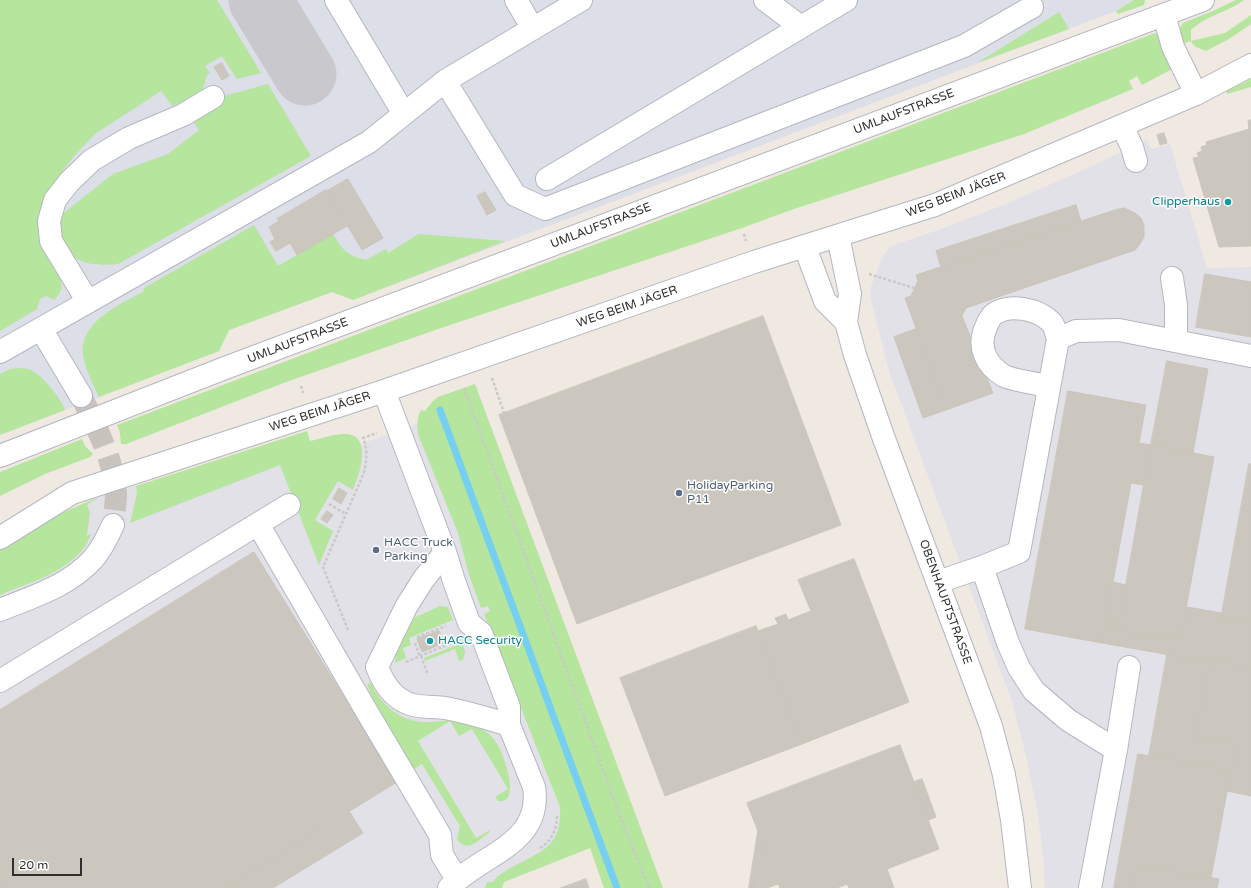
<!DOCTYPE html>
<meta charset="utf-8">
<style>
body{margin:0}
#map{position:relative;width:1251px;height:888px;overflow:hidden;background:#efe9e1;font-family:"Varela Round",sans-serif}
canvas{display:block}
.scale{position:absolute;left:12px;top:858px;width:70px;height:18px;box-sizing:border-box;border:2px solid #2e2e2e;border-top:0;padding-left:5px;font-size:12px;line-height:14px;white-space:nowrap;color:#2e2e2e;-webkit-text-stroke:3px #fff;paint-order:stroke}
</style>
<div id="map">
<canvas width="1251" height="888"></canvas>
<div class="scale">20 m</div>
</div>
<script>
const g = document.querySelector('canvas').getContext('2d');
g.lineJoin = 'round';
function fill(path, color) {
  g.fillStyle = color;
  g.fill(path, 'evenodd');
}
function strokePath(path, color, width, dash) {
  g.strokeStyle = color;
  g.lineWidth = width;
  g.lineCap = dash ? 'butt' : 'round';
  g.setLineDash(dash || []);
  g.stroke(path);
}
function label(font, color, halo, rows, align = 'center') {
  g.font = font + ' "Varela Round",sans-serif';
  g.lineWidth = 3;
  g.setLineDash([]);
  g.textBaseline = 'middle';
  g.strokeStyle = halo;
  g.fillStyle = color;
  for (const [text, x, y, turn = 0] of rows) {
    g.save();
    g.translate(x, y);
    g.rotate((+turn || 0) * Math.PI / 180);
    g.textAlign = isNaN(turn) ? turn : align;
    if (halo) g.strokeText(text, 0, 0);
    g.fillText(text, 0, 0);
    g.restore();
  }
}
fill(new Path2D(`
 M1147,140L1151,149L1170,144L1207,268L1251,267V888H1045L1043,855L1038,815L1026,756L1012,702L889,371L871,300L870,289L883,256L889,248L900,243L944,228L1006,204L1083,170Z
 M421,410L590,848L504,882L502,888H0V583L87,505L99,497L136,486L137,492L310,441L342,434H349L356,437L361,444L417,424Z`), '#e3e1e8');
fill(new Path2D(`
 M0,0H1134L1116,11L353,300L332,292L229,330L219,351L0,435Z`), '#dcdee8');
fill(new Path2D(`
 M0,0H217L261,73L237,79L222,56L205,66L210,73L207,75L203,89L182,102L172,106L161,91L95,134L75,155L58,177L48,199L59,275C63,287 63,290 54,300L46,296L40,299L37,309L0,331Z
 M1134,0H1145L1144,5L1118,14L1116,11Z
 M1236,0H1244C1228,12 1205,16 1191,30V41L1225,33L1251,15V24L1229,39L1206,51L1196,47L1190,41L1183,44L1180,34V28L1183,23L1213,11Z
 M1059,12L1069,29L977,63Z
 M1155,33L1160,35L1174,68L1142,85L1137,76L1129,81L1133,89L1024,134L791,210L742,228L444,327L286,382L126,444H121L120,433L117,425Z
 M1251,79V87L1227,94V91Z
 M268,84L311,156L118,264C94,266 72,265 60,240C57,234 57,225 56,219L113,174L168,154L199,130L190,116L224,96Z
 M254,225L278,266L333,234C343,251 347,255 366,260L386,249L388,253L419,234L505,241L353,300L332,292L229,330L219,351L99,397C93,385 80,358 83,345C88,318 122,303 143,292L144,288Z
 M22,368C25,368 29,369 31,370C43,376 61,398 65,410L0,435V374L10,369Z
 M475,384L663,888H604L590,848L504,882L502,888H485L487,882H493C498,875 505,871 512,867C543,851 562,846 560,807L484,614L490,611L488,606L481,608L469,575L458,533L419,437C417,428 416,419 421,410L425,411L432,402L438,397Z
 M307,431L310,441C321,439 335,433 347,434C373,437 359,476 353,490L338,481L315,520L333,531L319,565L280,465L130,523L137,493L136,486Z
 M82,439L85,446L93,454L90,457L45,474L0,496V472Z
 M99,497L87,505L90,513L87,536L92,533C89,538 87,545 83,549C63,574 28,583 0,595V548C32,529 65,510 99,497Z
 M440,606L448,607L453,620L409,638L411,645L403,648L406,658L395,663L396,654L414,618Z
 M462,643L465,651L463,660L459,661L455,649L425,661L424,658Z
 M371,683C380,704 400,721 424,722C430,722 436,722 442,721C445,721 448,719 451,719C456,719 461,722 466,723C494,730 501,746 508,773C510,782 514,804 498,801L495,797L508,789L472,729L459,736L450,721L418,741L476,838L490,830L489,833C478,840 467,854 457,839L460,826L422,764L414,769L375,705L367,684Z`), '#b6e59e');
strokePath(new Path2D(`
 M440,410L617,888`), '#75cff0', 7);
strokePath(new Path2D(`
 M260,0L305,74`), '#c9c8cc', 63);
const building = new Path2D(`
 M222,63L229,76L222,80L214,67Z
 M1251,120V246L1219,247L1193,158L1199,157L1197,153L1202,151L1201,147L1207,145L1206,142L1249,129L1248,121Z
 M1164,133L1167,143L1160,145L1157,135Z
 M348,179L383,238L362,250L327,191Z
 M326,190L347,226L297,255L290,243L276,251L270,242L275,239L269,227L279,221L277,219Z
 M485,192L496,210L487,215L477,196Z
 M1076,205L1081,221L941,267L936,251Z
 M1124,208L1135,213L1141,218L1144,225V237L1140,244L1135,250L966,308L962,316L993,393L946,410L905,298L911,296L918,281L916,275L1115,210Z
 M1205,274L1251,282V337L1196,327Z
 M763,316L841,525L577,624L499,415Z
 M916,329L946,410L923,418L894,337Z
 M1167,361L1208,369L1193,453L1151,445Z
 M1068,391L1146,405L1139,443L1151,445L1144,485L1131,483L1102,643L1025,629Z
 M1151,445L1214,457L1180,641L1118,630Z
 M1249,464H1251V624L1221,619Z
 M339,488L347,493L341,504L333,499Z
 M327,511L333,515L327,523L321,519Z
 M254,552L397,782L225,888H0V710Z
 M854,559L909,702L802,744L758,631L778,624L775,618L786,614L788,620L811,611L798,580Z
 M1113,582L1126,585L1118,630L1180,641L1187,607L1222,613L1221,619L1251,624V667L1210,660V662L1102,643Z
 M756,626L802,744L665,796L620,678Z
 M439,631L444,643L422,652L417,639Z
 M1167,655L1210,662L1196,737L1236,744L1231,770L1149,756Z
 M1210,660L1251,667V796L1227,791L1236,744L1196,737Z
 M900,745L939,849L887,869L894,888H849L847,884L837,888H780L747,803Z
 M1138,754L1231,770L1211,878L1138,865L1134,888H1114Z
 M922,779L936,817L928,820L914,782Z
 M349,811L363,833L273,888H225Z
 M758,831L778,884L767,888H749Z
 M1138,865L1219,879L1217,888H1134Z
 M586,879L589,888H561Z`);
fill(building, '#cbc7bf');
strokePath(building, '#cbc5ba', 1);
strokePath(new Path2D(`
 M81,396C96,427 114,459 116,494C116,504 114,515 113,525`), '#c8c4bd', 22, [22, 11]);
const minor = new Path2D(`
 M336,0L404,114
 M516,0L533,29
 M765,0L801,27
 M1164,15L1173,47L1196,94
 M445,81L515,195L545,209L964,46L1032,7
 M1122,126L1132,147L1136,161
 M547,179L846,0
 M838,236L850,294L846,322L855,355L883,436L991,726L1004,775L1012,820L1020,888
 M805,247L825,301L846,322
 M1172,278L1176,305V340
 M88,302L51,241L49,221L55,200L69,182L92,160L129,138L183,115L213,97
 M41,329L81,396
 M0,352L369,142L445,81L581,0
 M1049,386C1039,384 1012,380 1004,376C986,365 977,347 986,327C988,322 990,317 994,314C1010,303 1038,309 1051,322C1055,326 1056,334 1058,339
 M384,391L445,552L454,581L469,623L481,633L509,707V725L534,787C543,845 480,854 449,888
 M0,456L225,368L1203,0
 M258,524L367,712L440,835L442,855L457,879
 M0,538L72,493L384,391L754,262L935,205L1196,94L1251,65
 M445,552L423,580L406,607L377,667C384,685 394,700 413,705C425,708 438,706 450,709C470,713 490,719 509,725
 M982,567L1019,552L1058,339L1076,331L1119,330L1251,356
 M938,582L982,567L1008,643L1019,668L1034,691L1068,720L1116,750
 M0,610C32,597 69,586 93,559C102,549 108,536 113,525
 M0,681L289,505
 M1090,888L1116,750L1129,667`);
strokePath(minor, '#b4b7c1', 24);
strokePath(new Path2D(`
 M744,234L746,241
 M869,274L914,288
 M492,378L504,413
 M301,386L303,393
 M464,388L618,811L649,888
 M329,504L346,514
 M348,630L323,567L363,475C367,462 368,451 363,438L377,433
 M417,637L446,626
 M415,643L420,657
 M421,656L428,675
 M406,662L456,641
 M540,848C551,842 557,829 557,816
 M758,888L762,867L771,864`), '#c9c9c9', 2.5, [3, 2]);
strokePath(minor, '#fff', 22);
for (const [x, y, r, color] of [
 [1228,202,4,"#0f9aa8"],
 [679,493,4,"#5c6f8a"],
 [376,550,4,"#5c6f8a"],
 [430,641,4,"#0f9aa8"]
]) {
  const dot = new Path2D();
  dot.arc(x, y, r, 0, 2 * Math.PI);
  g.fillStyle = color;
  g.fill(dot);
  strokePath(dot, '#fff', 1.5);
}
label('12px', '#2e2e2e', '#fff', [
 ["UMLAUFSTRASSE",904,112,-21],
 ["WEG BEIM JÄGER",956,195,-21],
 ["UMLAUFSTRASSE",601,226,-21],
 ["WEG BEIM JÄGER",627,307,-19],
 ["UMLAUFSTRASSE",298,341,-21],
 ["WEG BEIM JÄGER",320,412,-18],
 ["OBENHAUPTSTRASSE",945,602,70]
]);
label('12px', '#0d838f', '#fff', [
 ["Clipperhaus",1220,202],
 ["HACC Security",438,641,"left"]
], 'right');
label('12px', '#4e5e75', '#fff', [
 ["HolidayParking",687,486],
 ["P11",687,500],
 ["HACC Truck",384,543],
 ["Parking",384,557]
], 'left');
</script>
